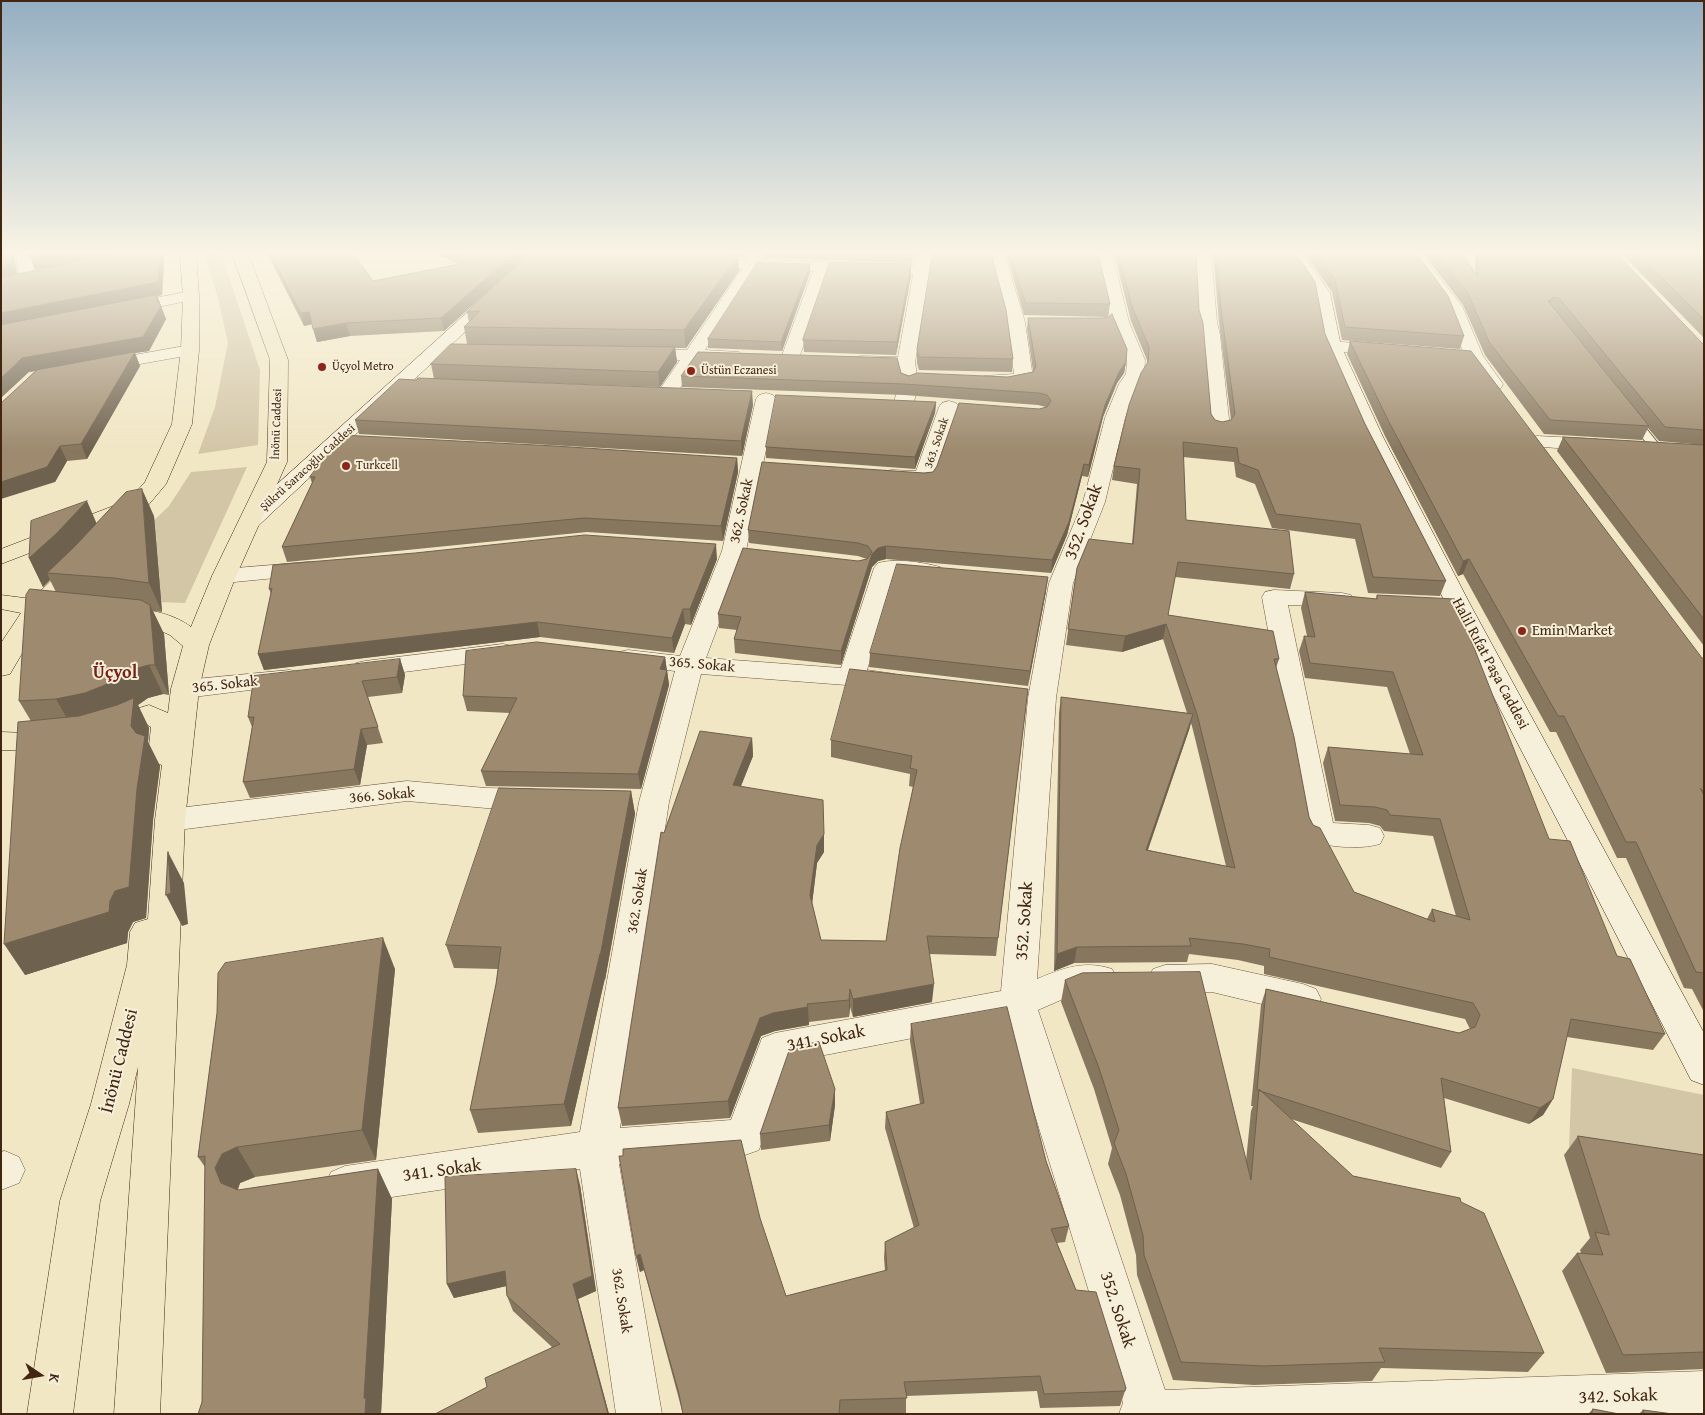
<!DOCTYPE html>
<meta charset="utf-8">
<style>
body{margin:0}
#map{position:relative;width:1705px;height:1415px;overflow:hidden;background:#f1e7c5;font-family:"Gentium Book Plus",serif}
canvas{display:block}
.frame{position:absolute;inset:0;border:2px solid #432612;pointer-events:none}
.north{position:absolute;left:15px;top:1350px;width:50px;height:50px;-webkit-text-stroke:4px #f6efd9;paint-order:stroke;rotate:102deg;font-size:14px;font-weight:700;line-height:20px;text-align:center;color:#432612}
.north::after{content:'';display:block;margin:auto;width:18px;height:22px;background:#432612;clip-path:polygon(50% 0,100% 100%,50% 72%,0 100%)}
</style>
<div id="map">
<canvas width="1705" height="1415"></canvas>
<div class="frame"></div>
<div class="north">K</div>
</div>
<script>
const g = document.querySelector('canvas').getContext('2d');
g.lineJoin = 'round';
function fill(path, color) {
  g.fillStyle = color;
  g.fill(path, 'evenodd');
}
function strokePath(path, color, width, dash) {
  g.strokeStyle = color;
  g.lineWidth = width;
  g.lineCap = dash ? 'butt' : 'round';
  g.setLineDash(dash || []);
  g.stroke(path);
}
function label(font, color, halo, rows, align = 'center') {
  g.font = font + ' "Gentium Book Plus",serif';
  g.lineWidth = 4;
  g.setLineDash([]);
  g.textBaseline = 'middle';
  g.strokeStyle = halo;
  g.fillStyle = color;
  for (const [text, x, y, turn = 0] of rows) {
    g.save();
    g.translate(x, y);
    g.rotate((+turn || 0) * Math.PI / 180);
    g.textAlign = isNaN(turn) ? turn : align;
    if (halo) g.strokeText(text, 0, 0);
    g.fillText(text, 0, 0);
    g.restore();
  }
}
fill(new Path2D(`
 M204,253H221L260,370L258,445L198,454L215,407L228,343L218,298Z
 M247,467L185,603L72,599L169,506L191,472Z
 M1572,1068L1704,1095V1170L1569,1147Z`), '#d3c6a7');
const lane = new Path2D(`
 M1633,416L1637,417L1661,447L1663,449L1661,451H1653L1629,421L1628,419L1629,417Z`);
const street = new Path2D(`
 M16,253H32L35,279L33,282H21L19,279Z
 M748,253H764L761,260L914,265L916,253H932L915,363C918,377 919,395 911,407L904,409L897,407L894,403L900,377L898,368L855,365L852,361L855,357L861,356L898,357L913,275L829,272L799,358L796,362L790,363L784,362L781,358L813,271L757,269L705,350L739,352L742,356L739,360L698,361L673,399L666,401L659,399L656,395L680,360L638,359L632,358L629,354L632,350L638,349L687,350L742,269L701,268L696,266L693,263L696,260L701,258L746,260Z
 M988,253H1004L1025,322L1033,378L1031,382L1007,387L984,384L982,380L984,376L1014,374L1007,322Z
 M1096,253H1112L1129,322L1145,360L1144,375L1137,385L1125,418L1105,502L1073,583L1056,698L1037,979C1063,968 1085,960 1112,969L1117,979L1112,989L1100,993H1077L1038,1010L1165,1390L1704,1371V1414H1119L1123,1403L1006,1020L789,1062L759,1150L745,1155L619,1164L662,1414H616L580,1169L345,1204L331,1198L325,1185L331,1172L345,1166L580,1132L639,802L675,671L619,664L615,658L619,652L628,650L680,656L722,551L756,399L759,395L766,393L773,395L776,399L746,551L706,658L841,668L874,568L878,563C896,558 922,562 940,567L944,572L940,577L932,579L895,576L867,670L895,674L899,680L895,686L886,688L701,674L669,802L620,1128L731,1120L762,1038L775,1033L1001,991L1028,698L1049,583L1083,502L1105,418L1119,384L1126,374L1127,360L1111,322Z
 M1195,253H1211L1217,322L1220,335L1230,428L1227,432L1220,434L1213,432L1210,428L1202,335L1199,322Z
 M1405,253H1420L1462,306L1483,356L1503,384L1501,388L1494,390L1487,388L1465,357L1446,307Z
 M191,291L197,293L199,296L197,299L124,314L118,313L116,309L118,305L124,304Z
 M1332,341L1385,346L1391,347L1394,351L1391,355L1385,356L1326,350L1323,346L1326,342Z
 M190,345L196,346L199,350L196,354L101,371L95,370L92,366L95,362L101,361Z
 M949,401L956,403L959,407L932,483L924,484L884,481L881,476L884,471L892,470L916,471L939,407L942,403Z
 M1537,436L1597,439L1604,441L1607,445L1604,449L1597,451L1530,446L1527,442L1530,438Z
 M309,562L317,564L321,569L317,574L224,583L216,581L212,576L216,571L224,569Z
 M1274,590L1342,593L1351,595L1354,600L1351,605L1342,607L1288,605L1333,823L1369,825L1380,828L1384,836L1380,844C1359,850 1330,847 1309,841L1305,833L1262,597L1265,592Z
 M503,644L512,646L516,652L512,658L365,677L356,675L352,669L356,663L365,661Z
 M290,670L299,672L303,678L299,684L185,698L175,695L171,689L175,683L185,680Z
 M407,781L486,788L533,789L544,792L548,799L544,806L533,809L486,808L407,801L170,831L159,828L155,820L159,812L170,809Z
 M1212,964L1303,984L1316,989L1321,999L1316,1009L1303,1014L1212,992L1165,993L1153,989L1148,979L1153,969L1165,965Z
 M5,1151L19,1157L25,1170L19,1183L1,1190V1152Z`);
const secondary = new Path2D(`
 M533,253H549L258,526L250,528L242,526L239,521L242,516Z
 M1287,253H1302L1330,293L1341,346L1383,437L1471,606L1704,1033V1085L1691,1080L1447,606L1363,437L1323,346L1314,293Z`);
const primary = new Path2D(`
 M180,253H196L199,296V350L192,424L166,484L129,528L121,530L113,528L110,522L1,564V549L129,500L145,482L172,424L181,350L183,296Z
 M232,253H248L288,360L287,462L236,576L209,645L199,689L185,820L160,1414H114L138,1067L129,1104L100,1201L73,1414H27L60,1201L91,1104L127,965L130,932L135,923L148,919L155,820L162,765L152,762L148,755L151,727L139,720L135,714L139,708L149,705L168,713L171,689L183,646L170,635L154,628L112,621L108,616L112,611C135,605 172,612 191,627L212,576L267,462L270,360Z
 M83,556L91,558L95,563L56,603L63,605L66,610L63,615L54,617L44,616L10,674L1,676V643L21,613L1,609V595L32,599L75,558Z
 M1,732L55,734L65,736L69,743L65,750L55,752L1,750Z`);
strokePath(lane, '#6e563f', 2);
strokePath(street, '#6e563f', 1);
strokePath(secondary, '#432612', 1);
strokePath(primary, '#432612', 1);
fill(lane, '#f6efd9');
fill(street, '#f6efd9');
fill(secondary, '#f6efd9');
fill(primary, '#f1e7c5');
fill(new Path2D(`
 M267,253H353L373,281L458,264L435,253H531L444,331L350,336L317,342L312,324L304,326Z
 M531,253H747L745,257H738L739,271L686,348H675L677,362L660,387L434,379L431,364L467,344L464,327L469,322L467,312Z
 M764,253H914L912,263L764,258Z
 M1006,253H1098L1110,304L1108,317L1024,315Z
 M1114,253H1196L1199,310L1211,414L1215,420L1222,422L1231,420L1219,322L1213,253H1296L1325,334L1365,424L1446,581L1440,596L1368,593L1355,539L1272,528L1255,484L1236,477L1234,462L1183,457L1186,520L1294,574L1290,589L1175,577L1168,615L1279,659L1276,668L1309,817L1313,825L1354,892L1427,919L1432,909L1456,916L1433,836L1384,831L1380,826L1369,823L1335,821L1323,763L1328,747L1410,754L1387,687L1305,678L1299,651L1304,636H1307L1301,608L1305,592L1376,599L1377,595L1549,839L1617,956L1665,1034L1653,1050L1567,1037L1553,1099L1543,1115L1529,1124L1444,1098L1451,1152L1441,1168L1291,1119L1353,1176L1461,1202L1544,1353L1528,1372L1381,1368L1372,1381L1254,1385L1173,1380L1137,1275L1136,1255L1120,1195L1108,1164L1112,1148L1094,1089L1061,1002L1065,980L1246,1161L1251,1111L1253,1106H1251L1261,1005L1266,989L1459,1033L1470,1029L1465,1019L1264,974V966L1238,960L1189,954L1187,962L1074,963L1054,971L1059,713L1061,697L1187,713L1163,639L1122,652L1066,645L1077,568L1132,544L1137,484L1112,480L1114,466L1147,364V360L1131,321ZM1191,723L1193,730L1226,866L1148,850L1189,730Z
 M1304,253H1416L1464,336L1460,349L1342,340L1332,292Z
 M1423,253H1463L1475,273V253H1616L1703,344H1704V445L1659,441L1648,428L1642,440L1544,434L1485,355L1463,305Z
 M1621,253H1704V338Z
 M164,260L162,295L157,296L166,319L149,351L135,353L140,366L87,459L67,461L55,482L2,403L35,371L29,372L17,275Z
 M911,264V276L896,355L804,352L803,340Z
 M810,273L782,351L708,348V339Z
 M1028,318L1126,362L1124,373L1117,383L1103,417L1088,477L1082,476L1067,535L1051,573L886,559L878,561L872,567L841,665L735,653L734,639L737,630L719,628L718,614L858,561L867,559L858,556L749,543L748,530L924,473L933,472L1039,409L1046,407L1038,405L904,395L682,387L681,376L901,373L909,376L1008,377L1033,372V371L1027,329Z
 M1350,341L1702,658L1704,659V1012L1692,989L1684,988L1626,858H1617L1556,732H1550L1463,574L1458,576L1385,436L1347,354Z
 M917,350L1013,359L1012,372L919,370L917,363Z
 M936,402L935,413L915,469L766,458V447Z
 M753,405L742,456L359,434L355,420Z
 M1563,437L1704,445V646L1557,451Z
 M737,458L738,472L723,541L587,532L287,562L282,547L312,483L310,477Z
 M154,516L162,612L153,611L164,634L169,695L163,694L148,698L138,705L149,728L148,742L160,766L153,820L146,918L133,922L128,932L127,943L25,975L31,721L19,701L56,592L50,580L43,587L29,558Z
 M717,559L691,625L685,624L674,653L540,637L264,670L258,654L271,594L269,589Z
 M1046,591L1028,686L869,667L870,653Z
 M665,657L669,685L641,789L486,786L481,771L510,713L467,711L463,696Z
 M400,659L405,675L402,693L368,697L383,743L367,745L360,785L250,798L243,782L252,727L248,717Z
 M1028,689L996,956L929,954L932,1002L853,1017L850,1007L849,1017L809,1022V1025L775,1031L761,1036L730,1118L622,1126L618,1108L664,833L752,738L753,756L741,786L824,852L817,863L812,903L821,940L886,941L913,787L909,786L910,774L831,757V740Z
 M631,791L635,814L605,980V978L571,1126L478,1133L470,1110L496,984L498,969L454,968L446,945Z
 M395,969L376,1160L255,1177L240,1183L238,1190L378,1169L392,1199L381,1414H198L202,1402L205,1167L198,1157L217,1013Z
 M911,1024L1046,1161L1069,1226L1065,1242L1057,1243L1076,1290L1126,1388L1120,1406L1040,1408L1037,1391L906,1396V1413L869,1414H683L644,1270L640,1272L636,1256L760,1218L786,1296L885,1271L884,1258L885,1242L914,1228L885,1128L886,1112L920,1104L910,1041Z
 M835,1089V1105L830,1141L761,1150L760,1134Z
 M1578,1136L1704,1155V1369L1606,1373L1562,1271L1577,1253H1581L1580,1250L1590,1238L1564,1155Z
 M580,1185L596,1291L578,1299L609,1414H435L487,1387L552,1347L513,1311L507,1296L506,1286L454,1298L447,1284Z
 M1593,1409L1619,1414H1588Z
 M1643,1410L1673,1414H1639Z`), '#87775f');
fill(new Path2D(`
 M10,253H14L17,275L1,278V265Z
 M54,253H114L36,271L30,258Z
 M160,253H162L164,260L162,295L157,296L166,319L149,351L135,353L140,366L87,459L81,444L134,353L29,372L1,398V378L22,358L1,328V313Z
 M515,253H531L444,331L441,318Z
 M913,253H914L912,263Z
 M738,255L739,271L686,348L684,330Z
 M810,264V273L782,351L781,342Z
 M911,264V276L896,355L897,342Z
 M1554,297L1549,309L1548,301Z
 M309,312L313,324L304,326L301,313Z
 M346,323L350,336L317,342L313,329Z
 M675,347L677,362L660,387L658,372Z
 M1126,362L1124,373L1117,383L1103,417L1088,477L1089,465L1105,405L1119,372Z
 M752,391L753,405L742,456L741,441Z
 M936,402L935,413L915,469V457Z
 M60,446L67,461L55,482L1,499V482Z
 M737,458L738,472L723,541L721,526Z
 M1084,464L1082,476L1067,535L1051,573L1052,560Z
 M142,489L154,516L162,612L149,583Z
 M87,501L99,529L47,573L50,580L43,587L29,558Z
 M716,544L717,559L691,625L690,609Z
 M886,546V559L878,561L872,567L841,665V651L872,554L878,548Z
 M1469,559L1463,574L1458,576L1463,561Z
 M1048,577L1046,591L1028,686L1030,671Z
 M150,605L164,634L169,695L155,665Z
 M683,609L685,624L674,653L672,638Z
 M537,622L540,637L264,670L258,654Z
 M1166,624L1163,639L1122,652L1125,636Z
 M665,657L667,672L660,669Z
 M400,659L405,675L402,693L397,677Z
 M149,665L163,694L148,698L138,705L149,728L148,742L160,766L153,820L146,918L133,922L128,932L127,943L25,975L4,944L131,726L73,729L56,699L134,669Z
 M667,670L669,685L641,789L638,774Z
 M1193,714L1189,730L1142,866L1146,850Z
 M361,729L367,745L360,785L354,769Z
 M752,738L753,756L734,803L733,785Z
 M631,791L635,814L605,980V978L571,1126L564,1104Z
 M824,834V852L817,863L811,913L810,895L817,845Z
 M168,852L184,883L188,924L182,926L166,895Z
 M383,938L395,969L376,1160L362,1130Z
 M1077,947L1074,963L1054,971L1057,954Z
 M934,984L932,1002L853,1017V999Z
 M850,989V1007L849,1017V1000Z
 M808,1007L809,1025L775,1031L761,1036L730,1118L728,1101L760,1018L773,1013Z
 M835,1089V1105L830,1141L829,1125Z
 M1553,1099L1543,1115L1529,1124L1540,1108Z
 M237,1147L255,1177L240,1183L234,1197L221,1183L215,1168L222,1154Z
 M378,1169L392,1199L381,1414H365L364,1398Z
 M576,1169L580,1185L596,1291L578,1299L609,1414H608L573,1284Z
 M640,1254L644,1270L640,1272L636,1256Z
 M505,1271L511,1285L454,1298L447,1284Z`), '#6e614e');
const building = new Path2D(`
 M1,253H10L11,262L1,265Z
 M30,253H54L30,258Z
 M116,253H160L158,282L1,313V278Z
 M270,253H353L373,281L474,261L457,253H515L441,318L346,323L313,329L309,312L301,313Z
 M531,253H699L738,255L684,330L464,327L480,311L467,312Z
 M933,253H991L1006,310L1013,359L919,357L917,350Z
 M1010,253H1098L1110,304L1026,303Z
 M1118,253H1196L1199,310L1203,323L1211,414L1215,420L1222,422L1231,420L1235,414L1221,309L1216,253H1296L1315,282L1325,334L1365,424L1446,581L1373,577L1360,524L1276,514L1258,470L1239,463L1237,448L1183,442L1186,520L1289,531L1294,574L1178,562L1168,615L1273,631L1279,659H1274L1294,737L1309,817L1313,825L1320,828L1354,892L1435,922L1432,909L1470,920L1440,819L1390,815L1387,810L1375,807L1340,805L1328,747L1423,755L1393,672L1310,663L1304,636L1315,637L1305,592L1377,599V595L1455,599L1549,839L1570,841L1617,956L1630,959L1665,1034L1571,1019L1553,1099L1540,1108L1441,1078L1451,1152L1257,1090L1266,989L1459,1033L1475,1027L1480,1015L1473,1003L1269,957L1270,949L1243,944L1189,938L1191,946L1077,947L1057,954L1061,697L1193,714L1146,850L1235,868L1197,714L1166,624L1125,636L1068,629L1077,568L1089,539L1133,544L1140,469L1114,466L1129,405L1141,373L1148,362L1149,347L1133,309Z
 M1316,253H1416L1448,296L1464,336L1345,327L1335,280Z
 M1435,253H1463L1478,278L1479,253H1616L1703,344H1704V430L1665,427L1559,298L1554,297L1548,301L1649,426L1550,420L1489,342L1468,293Z
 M1637,253H1704V319Z
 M758,262L810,264L781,342L708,339Z
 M830,262L911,264L897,342L803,340Z
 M157,295V300L161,306L143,337L22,358L1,378V325Z
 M1112,314L1127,349L1126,362L1119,372L1105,405L1089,465L1084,464L1069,522L1052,560L886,546L878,548L872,554L841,651L734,639L741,617L718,614L743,548L858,561L867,559L872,552L868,546L858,543L748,530L762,462L924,473L933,472L937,466L959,403L1039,409L1047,407L1051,401L1047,395L1039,393L904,384L681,376L698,352L897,358L901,373L909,376L917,373L1008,377L1033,372L1036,367L1028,318H1102L1109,317Z
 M1350,341L1471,351L1702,658L1704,659V792L1700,788L1704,795V973L1696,972L1636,842H1626L1564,716H1558L1469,559L1463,561L1389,422Z
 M451,344L675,347L658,372L431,364Z
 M135,352L81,444L60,446L47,467L1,482V403L37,370Z
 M418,378L752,391L741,441L355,420L399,379L416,380Z
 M776,395L936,402L915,457L766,447Z
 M341,435L555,446L737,458L721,526L584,518L282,547L315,477H310Z
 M1563,437L1704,445V619Z
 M142,489L149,583L114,578L47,573L75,546L126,492Z
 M87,501L56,534L29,558L31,521Z
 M585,535L716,544L690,609H683L672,638L537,622L258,654L272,588L269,589L273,565L415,553Z
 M897,564L1048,577L1030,671L870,653Z
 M30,589L141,600L150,605L155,665H149L134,669L105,685L85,693L56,699L19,701L26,595Z
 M537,642L665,657L660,669L667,670L638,774L481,771L517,698L463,696L466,651Z
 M400,659L397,677L362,681L378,727L361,729L354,769L243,782L254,717H248L254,676Z
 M850,669L1028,689L998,938L927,936L934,984L853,999L850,989L849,1000L807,1004L808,1007L773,1013L760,1018L728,1101L618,1108L661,832L664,833L700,731L752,738L733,785L823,800L824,834L817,845L810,895L821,940L886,941L900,848L917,770L910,768L912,756L831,740Z
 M134,698L131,726L136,733L145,736L137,789L129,887L115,891L110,901L109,912L4,944L18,722L79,716L117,705Z
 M499,788L631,791L600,957V954L564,1104L470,1110L496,984L501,947L446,945Z
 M168,852L171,893L166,895Z
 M383,938L362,1130L237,1147L222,1154L215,1168L221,1183L238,1190L378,1169L364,1398H366L365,1414H198L202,1402L205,1156L198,1157L217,1013L218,973L225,963Z
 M1200,972L1251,1180L1259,1089L1353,1176L1460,1198L1461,1202L1484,1213L1544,1353L1379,1348L1385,1362L1263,1366L1181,1362L1144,1255L1143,1235L1126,1174L1114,1143L1119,1130L1099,1068L1065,980L1082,973Z
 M1007,1007L1046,1161L1069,1226L1051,1229L1076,1290L1096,1292L1126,1388L1125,1391L1044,1394L1040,1376L904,1382L907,1398L840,1400L839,1414H683L679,1394L640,1254L636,1256L619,1156H623V1149L741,1140L760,1218L786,1296L887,1270L885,1242L919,1225L886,1112L924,1103L911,1024Z
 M819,1042L835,1089L829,1125L760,1134L790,1048Z
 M1578,1136L1704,1155V1352L1623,1355L1577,1253L1603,1255L1595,1232L1609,1235Z
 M576,1169L592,1276L573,1284L608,1414H435L487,1387L485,1378L560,1344L507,1296L505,1271L447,1284L445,1177Z
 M1593,1409L1619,1414H1592Z
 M1643,1410L1673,1414H1645Z`);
fill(building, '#9d8a6f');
strokePath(building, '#6e614e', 1);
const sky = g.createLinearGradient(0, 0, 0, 451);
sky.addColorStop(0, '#94aec2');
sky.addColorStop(0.56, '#f9f4e5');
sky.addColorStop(1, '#f9f4e500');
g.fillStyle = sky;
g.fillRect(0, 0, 1705, 451);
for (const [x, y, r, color] of [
 [322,367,5,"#8f2418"],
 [691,371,5,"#8f2418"],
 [346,466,5,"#8f2418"],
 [1522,631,5,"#8f2418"]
]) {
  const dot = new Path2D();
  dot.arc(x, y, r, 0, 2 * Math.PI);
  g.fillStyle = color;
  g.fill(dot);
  strokePath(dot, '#f6efd9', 2);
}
label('12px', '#432612', '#f6efd9', [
 ["Üçyol Metro",332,367],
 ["Üstün Eczanesi",701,371],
 ["Turkcell",356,466]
], 'left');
label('12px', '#432612', '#f6efd9', [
 ["İnönü Caddesi",277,424,-88],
 ["363. Sokak",937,443,-71],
 ["Şükrü Saracoğlu Caddesi",308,468,-42]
]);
label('15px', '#432612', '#f6efd9', [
 ["362. Sokak",742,511,-78],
 ["Halil Rıfat Paşa Caddesi",1490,664,62],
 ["365. Sokak",702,665,5],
 ["365. Sokak",225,685,-6],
 ["366. Sokak",382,796,-5],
 ["362. Sokak",638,901,-81],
 ["362. Sokak",621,1301,81]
]);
label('15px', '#432612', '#f6efd9', [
 ["Emin Market",1532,631]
], 'left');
label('18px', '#432612', '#f6efd9', [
 ["352. Sokak",1084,522,-70],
 ["352. Sokak",1025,921,-86],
 ["341. Sokak",826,1039,-11],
 ["İnönü Caddesi",120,1061,-76],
 ["341. Sokak",442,1171,-8],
 ["352. Sokak",1117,1310,72],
 ["342. Sokak",1618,1397,-2]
]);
label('bold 18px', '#7a1f14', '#f6efd9', [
 ["Üçyol",115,673]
]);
</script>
